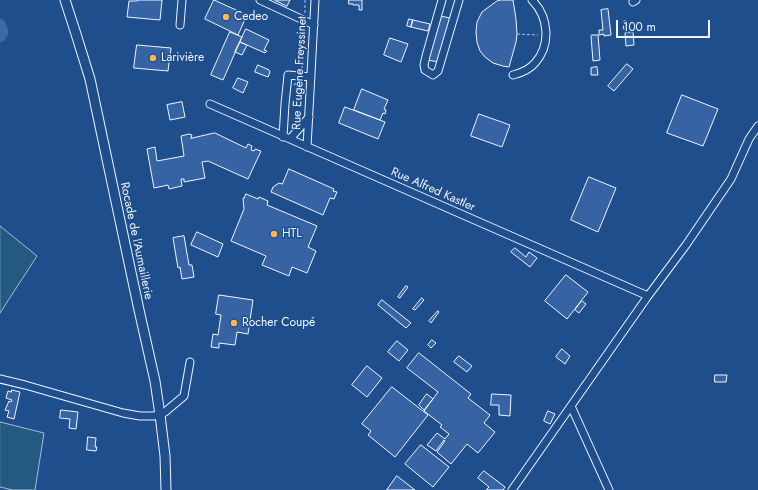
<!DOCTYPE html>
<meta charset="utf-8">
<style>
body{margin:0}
#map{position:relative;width:758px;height:490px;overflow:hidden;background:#1f4e8c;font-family:Jost,sans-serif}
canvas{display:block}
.scale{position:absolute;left:616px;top:20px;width:94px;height:18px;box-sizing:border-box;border:2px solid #f2f6ff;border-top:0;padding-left:5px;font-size:12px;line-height:14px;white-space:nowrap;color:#f2f6ff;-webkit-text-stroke:3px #1f4e8c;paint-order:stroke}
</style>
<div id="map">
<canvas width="758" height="490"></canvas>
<div class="scale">100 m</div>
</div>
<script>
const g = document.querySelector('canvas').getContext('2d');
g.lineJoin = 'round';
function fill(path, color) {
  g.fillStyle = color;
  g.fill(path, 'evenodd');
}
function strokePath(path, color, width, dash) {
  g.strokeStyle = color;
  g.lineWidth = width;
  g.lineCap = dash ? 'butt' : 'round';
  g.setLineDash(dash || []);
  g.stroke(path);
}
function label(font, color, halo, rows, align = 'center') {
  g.font = font + ' Jost,sans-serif';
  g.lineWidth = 3;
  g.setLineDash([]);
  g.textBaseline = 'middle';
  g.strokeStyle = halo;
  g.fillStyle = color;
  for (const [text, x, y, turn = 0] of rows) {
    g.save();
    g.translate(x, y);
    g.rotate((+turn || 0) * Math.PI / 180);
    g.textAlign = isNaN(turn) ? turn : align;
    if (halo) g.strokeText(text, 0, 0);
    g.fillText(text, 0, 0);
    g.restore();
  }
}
const green = new Path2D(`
 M0,226L37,256L0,313Z
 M0,422L44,433L35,490H13L0,487Z`);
fill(green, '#245a82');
strokePath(green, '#a8bbd7', 1);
strokePath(new Path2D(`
 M0,24L3,32L0,37`), '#3b69a3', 11);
const building = new Path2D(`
 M138,0H162L160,20L127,17L129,1H137Z
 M214,0L247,15L238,35L205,19Z
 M275,0H290L287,6Z
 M349,0H362V10H359V5H353V4H349Z
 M501,0H513L516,19L517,34L516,42L511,60L509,67L503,66L493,63L485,57L480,51L477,42L476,32L477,22L482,12L490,6L497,1Z
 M608,9L611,35L604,36V34L599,35V30H603L601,10Z
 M440,16L450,18L438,62L428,60Z
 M409,19L413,20L411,27L407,26Z
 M413,20L430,24L428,31L411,27Z
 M624,21H627L628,29H624Z
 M246,29L269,40L264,50L267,51L265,53L240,42Z
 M230,32L242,37L223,80L211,75Z
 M633,32L634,45L626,46L625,33Z
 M592,35H598L600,60L593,61L591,36Z
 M390,38L408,44L401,62L384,55Z
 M240,42L247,45L242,55L235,52Z
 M137,45L171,48L168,71L134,68Z
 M627,64L633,69L614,91L608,86Z
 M258,65L269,70L270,72L268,77L255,72Z
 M597,67L598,75H591V68Z
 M238,78L248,82L243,93L233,88Z
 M362,89L388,100L384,109L386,110L385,114L383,113L380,120L354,110Z
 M682,95L718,109L703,146L667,133Z
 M182,102L185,117L170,120L167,105Z
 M345,107L385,122L378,139L339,123Z
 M479,114L510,125L502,147L471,136Z
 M215,133L246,148L248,144L252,146L251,150L254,151L255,149L261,151L248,179L208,161L202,162L205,178L184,182V179H181L182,186L169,189L168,185L154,188L147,149L155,147L157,161L184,156L181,136L189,134L192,135L191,138Z
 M289,169L334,189L333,191L337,192L334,199L330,198L323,215L271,192L273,187L279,183L282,184Z
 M589,177L616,188L598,232L571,220Z
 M246,194L258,199L259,197L268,201L267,205L317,226L308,247L316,251L307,273L292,267L289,276L262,265L266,256L231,241L244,209L243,198H244Z
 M197,232L223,244L218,257L191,245Z
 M184,236L189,265H192L194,277L182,279L180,267L178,268L173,238Z
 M515,248L526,257L529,252L537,258L530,267L511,252Z
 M566,275L588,292L567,319L545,301Z
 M406,286L408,287L400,298L398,297Z
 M219,295L253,300L248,334L237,332L235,345L219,343V348L211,347L213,334L218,335L221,315L216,314Z
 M422,298L424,300L415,310L413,309Z
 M382,300L411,323L406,328L378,305Z
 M582,301L586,304L579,313L575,310Z
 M438,311L439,312L431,323L429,321Z
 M432,340L436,343L431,348L428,345Z
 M397,341L408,350L399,361L388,352Z
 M562,349L570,356L565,364L556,357Z
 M419,353L471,394L468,398L490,415L484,423L495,432L478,453L467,444L451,464L437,452L445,441L444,440L436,451L427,445L437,433L445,439L449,434L440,427L442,425L424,411L438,392L407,368Z
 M459,356L472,366L467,372L454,362Z
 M367,366L382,378L367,397L352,385Z
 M715,375H727L726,382H715Z
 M392,387L428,415L395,457L368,435L371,431L362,424Z
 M12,390L20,392L14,419L7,417L9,411L5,410L9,401L11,402L12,400L6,398L8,391L11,392Z
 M427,394L433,399L424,410L419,405Z
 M492,394L511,395L510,416L499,415V405H491Z
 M61,410L78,412L76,429L69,428L70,419L60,418Z
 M548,411L555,414L550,424L544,421Z
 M88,437L96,438L95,447H97L96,451L87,450Z
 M421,445L449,467L433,487L405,464Z
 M484,471L505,487L503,490H486L489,487L478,478Z
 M397,476L415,490H387Z`);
fill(building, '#3563a3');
strokePath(building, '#f2f6ff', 1);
const minor = new Path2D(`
 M260,0L314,25
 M442,0L426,56L424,65L425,70L433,75L438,71L459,0
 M633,2L636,0
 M180,25L182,0
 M513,75C521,73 529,70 535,63C551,45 549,17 532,0
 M210,104L648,296
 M283,137L285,104L288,75L311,77
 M290,139L309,117
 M307,147L315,0
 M0,379L25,385L123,413L140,416H153L160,415L165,412L184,396L190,362
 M571,406L609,490
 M512,490L648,296L686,245L731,179L749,139L758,126`);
const major = new Path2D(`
 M65,0L76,34L90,79L139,310L155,381L160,415L165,456L166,490`);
strokePath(minor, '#f2f6ff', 9);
strokePath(major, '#f2f6ff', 11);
strokePath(new Path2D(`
 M305,13V0
 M517,34L538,35
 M302,69L304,29`), '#b3c4dc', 1, [3, 2]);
strokePath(minor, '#1f4e8c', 7);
strokePath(major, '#1f4e8c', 9);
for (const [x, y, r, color] of [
 [226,17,4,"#ffb74d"],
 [153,58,4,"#ffb74d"],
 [274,234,4,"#ffb74d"],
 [234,323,4,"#ffb74d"]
]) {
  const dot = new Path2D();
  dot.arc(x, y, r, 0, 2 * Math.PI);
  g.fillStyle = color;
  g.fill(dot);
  strokePath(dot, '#1f4e8c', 1.5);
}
label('12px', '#f2f6ff', '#1f4e8c', [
 ["Cedeo",234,17],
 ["Larivière",161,58],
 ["HTL",282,234],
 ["Rocher Coupé",242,323]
], 'left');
label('12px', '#f2f6ff', '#1f4e8c', [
 ["Rue Eugène Freyssinet",300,73,-87],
 ["Rue Alfred Kastler",433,190,24],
 ["Rocade de l'Aumaillerie",136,241,78]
]);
</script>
